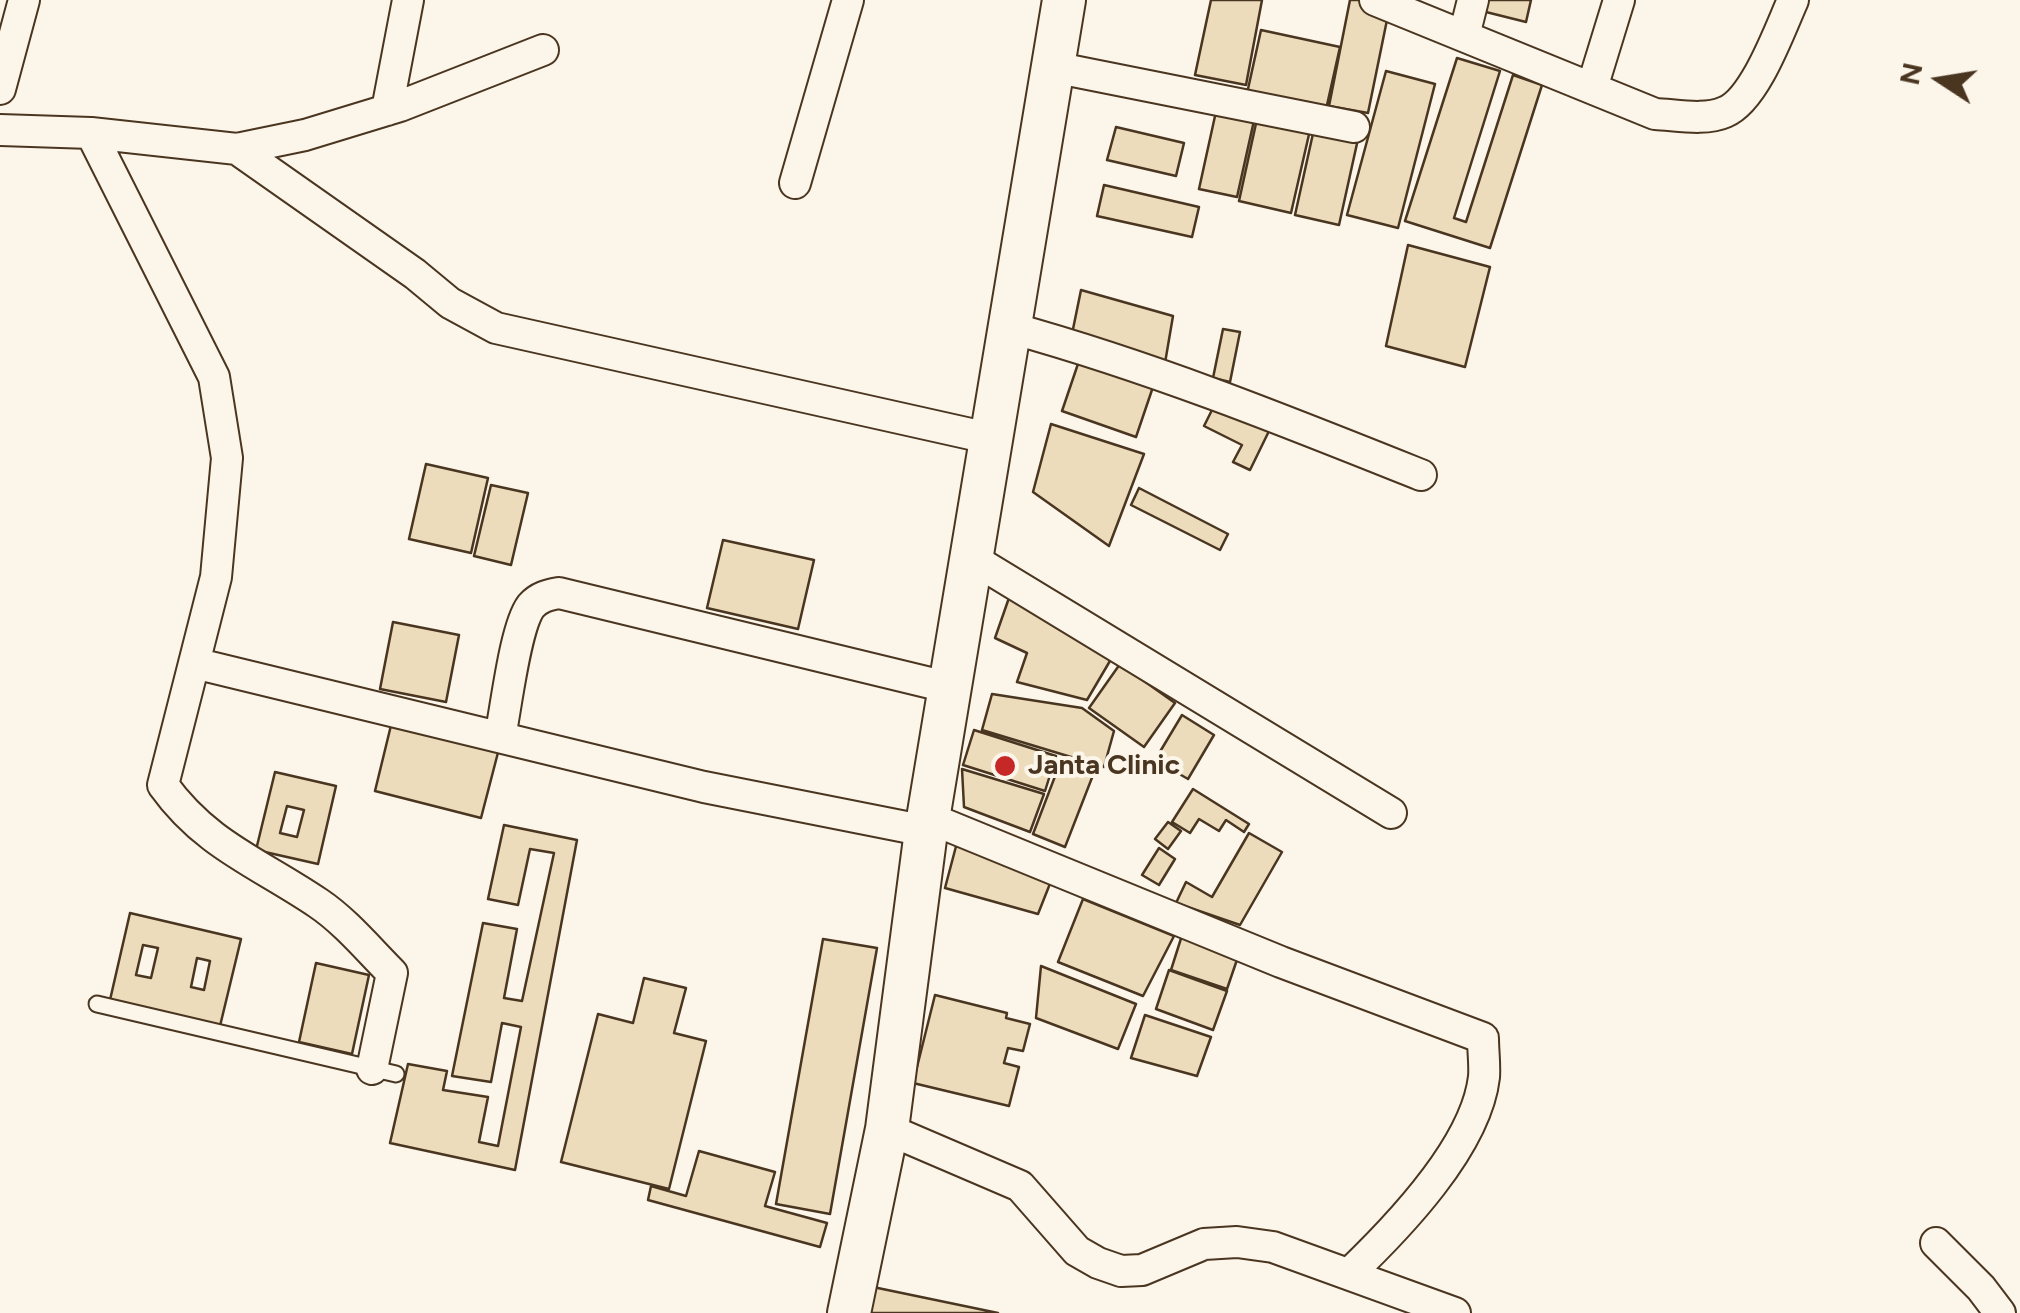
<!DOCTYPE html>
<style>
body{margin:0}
#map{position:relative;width:2020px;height:1313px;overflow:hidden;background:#fbf6e9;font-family:Figtree,sans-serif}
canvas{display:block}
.north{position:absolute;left:1890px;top:30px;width:100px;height:100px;-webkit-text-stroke:8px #fbf6e9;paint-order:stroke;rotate:282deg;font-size:28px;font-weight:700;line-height:40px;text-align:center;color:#4a3520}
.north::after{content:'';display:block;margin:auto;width:35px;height:45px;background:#4a3520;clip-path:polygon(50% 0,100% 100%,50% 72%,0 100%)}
</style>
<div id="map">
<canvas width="2020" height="1313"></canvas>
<div class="north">N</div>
</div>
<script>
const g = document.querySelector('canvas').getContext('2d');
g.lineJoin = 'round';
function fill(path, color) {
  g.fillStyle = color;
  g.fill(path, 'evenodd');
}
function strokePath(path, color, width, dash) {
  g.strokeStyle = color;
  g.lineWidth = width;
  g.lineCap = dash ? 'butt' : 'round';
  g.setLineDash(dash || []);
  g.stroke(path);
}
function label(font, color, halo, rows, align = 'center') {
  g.font = font + ' Figtree,sans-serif';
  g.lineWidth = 8;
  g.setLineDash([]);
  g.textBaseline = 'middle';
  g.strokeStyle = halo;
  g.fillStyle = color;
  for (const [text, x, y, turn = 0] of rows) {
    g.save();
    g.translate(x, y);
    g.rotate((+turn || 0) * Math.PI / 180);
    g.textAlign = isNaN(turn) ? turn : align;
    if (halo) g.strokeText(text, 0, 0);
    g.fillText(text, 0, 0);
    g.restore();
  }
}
const building = new Path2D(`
 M1211,0H1262L1246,85L1195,75Z
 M1350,0H1361L1388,15L1368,113L1329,106Z
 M1480,0H1531L1526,22L1478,10Z
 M1261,30L1340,47L1325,114L1246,98Z
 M1457,58L1500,71L1454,218L1466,222L1513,75L1542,85L1490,248L1405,221Z
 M1386,71L1435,84L1398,228L1347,215Z
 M1217,107L1255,116L1237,197L1199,189Z
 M1257,119L1310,130L1291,213L1239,201Z
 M1116,127L1184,143L1176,176L1107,160Z
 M1314,129L1358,139L1339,225L1295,215Z
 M1104,185L1199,207L1192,237L1097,216Z
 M1408,245L1490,267L1465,367L1386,346Z
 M1081,290L1173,316L1165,363L1072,334Z
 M1223,329L1240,332L1230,382L1213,378Z
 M1081,355L1155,381L1136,437L1062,411Z
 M1216,402L1270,429L1250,470L1233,462L1242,445L1204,426Z
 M1051,424L1144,454L1109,546L1033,492Z
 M426,464L488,478L471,553L409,539Z
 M491,485L528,493L511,565L474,556Z
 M1139,488L1228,534L1220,550L1131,505Z
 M723,540L814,560L798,629L707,608Z
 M1010,595L1117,649L1087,700L1017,682L1027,653L995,638Z
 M393,622L459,635L446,702L380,689Z
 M1120,664L1175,703L1144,747L1089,708Z
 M992,694L1082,708L1114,731L1104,767L982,730Z
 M394,713L501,741L481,818L375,791Z
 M1182,715L1214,735L1188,779L1155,760Z
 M974,730L1056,756L1045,791L963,765Z
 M1062,758L1095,770L1065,847L1033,834Z
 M962,769L1044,794L1030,832L964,807Z
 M275,772L336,786L318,864L256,850ZM287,806L304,810L297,837L280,833Z
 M1193,789L1249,824L1244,832L1226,820L1219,831L1199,819L1190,833L1172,822Z
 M1168,822L1181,831L1168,849L1155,839Z
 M504,825L577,840L515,1170L390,1143L408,1064L447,1071L443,1090L488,1097L479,1142L498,1146L521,1027L502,1023L491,1082L452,1076L483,923L517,929L504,998L522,1001L554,853L530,849L518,905L488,899Z
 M1249,833L1282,852L1240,925L1176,903L1186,882L1212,897Z
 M959,835L1055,871L1038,914L945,888Z
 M1159,848L1175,859L1159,885L1142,875Z
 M1083,899L1174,936L1143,996L1058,962Z
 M130,913L241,939L220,1026L110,1000ZM143,945L158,948L151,978L136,975ZM197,958L210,961L204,990L191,987Z
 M1184,929L1241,948L1227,989L1171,970Z
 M823,939L877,948L830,1214L776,1204Z
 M316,963L369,975L352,1054L299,1042Z
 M1041,966L1136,1004L1118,1049L1036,1018Z
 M1169,970L1227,991L1213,1030L1156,1009Z
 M644,978L686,988L674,1033L706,1041L669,1189L561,1162L598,1014L633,1023Z
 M935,995L1007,1013L1006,1018L1030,1024L1023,1051L1008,1048L1004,1063L1019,1067L1009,1106L913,1083Z
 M1145,1015L1211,1037L1197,1076L1131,1058Z
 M699,1151L775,1172L765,1206L827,1223L820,1247L648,1200L651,1186L686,1196Z
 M873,1287L998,1313H868Z`);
fill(building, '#ecdcbc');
strokePath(building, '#4a3520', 2.5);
const lane = new Path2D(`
 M97,1004L396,1074`);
const street = new Path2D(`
 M1375,0L1655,114C1677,115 1705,121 1725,112C1755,100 1780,29 1793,0
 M1464,36L1473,0
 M1053,67L1354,127
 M1592,88L1619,0
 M0,89L24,0
 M387,110L408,0
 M0,130L91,133L214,377L227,458L216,577L163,785C206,845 259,863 318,903C345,921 369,950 392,973L372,1069
 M91,133L237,149L305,135L400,106L543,50
 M237,149L415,274L450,303L496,328L993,439
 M795,183L848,0
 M1011,328C1152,367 1286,421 1421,475
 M973,559L1391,813
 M194,663L704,787L926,831
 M500,737C506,709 515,627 531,606C539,597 548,595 559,593L951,688
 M929,818L1281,962L1483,1038C1483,1051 1485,1065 1484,1077C1476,1147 1397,1228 1349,1274
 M887,1129L1020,1186L1077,1251L1098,1263L1121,1271L1142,1270L1204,1244L1237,1242L1273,1247L1455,1313
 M1936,1243L1981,1288L2000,1313`);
const secondary = new Path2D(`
 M849,1313L887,1129L926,831L1064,0`);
strokePath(lane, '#4a3520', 19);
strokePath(street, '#4a3520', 34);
strokePath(secondary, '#4a3520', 46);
strokePath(lane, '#fbf6e9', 15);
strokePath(street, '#fbf6e9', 30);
strokePath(secondary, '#fbf6e9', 42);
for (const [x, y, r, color] of [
 [1005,766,12,"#c62828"]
]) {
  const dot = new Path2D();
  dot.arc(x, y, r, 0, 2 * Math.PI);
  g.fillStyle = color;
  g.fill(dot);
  strokePath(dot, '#fbf6e9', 4);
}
label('bold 28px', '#4a3520', '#fbf6e9', [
 ["Janta Clinic",1028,766]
], 'left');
</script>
